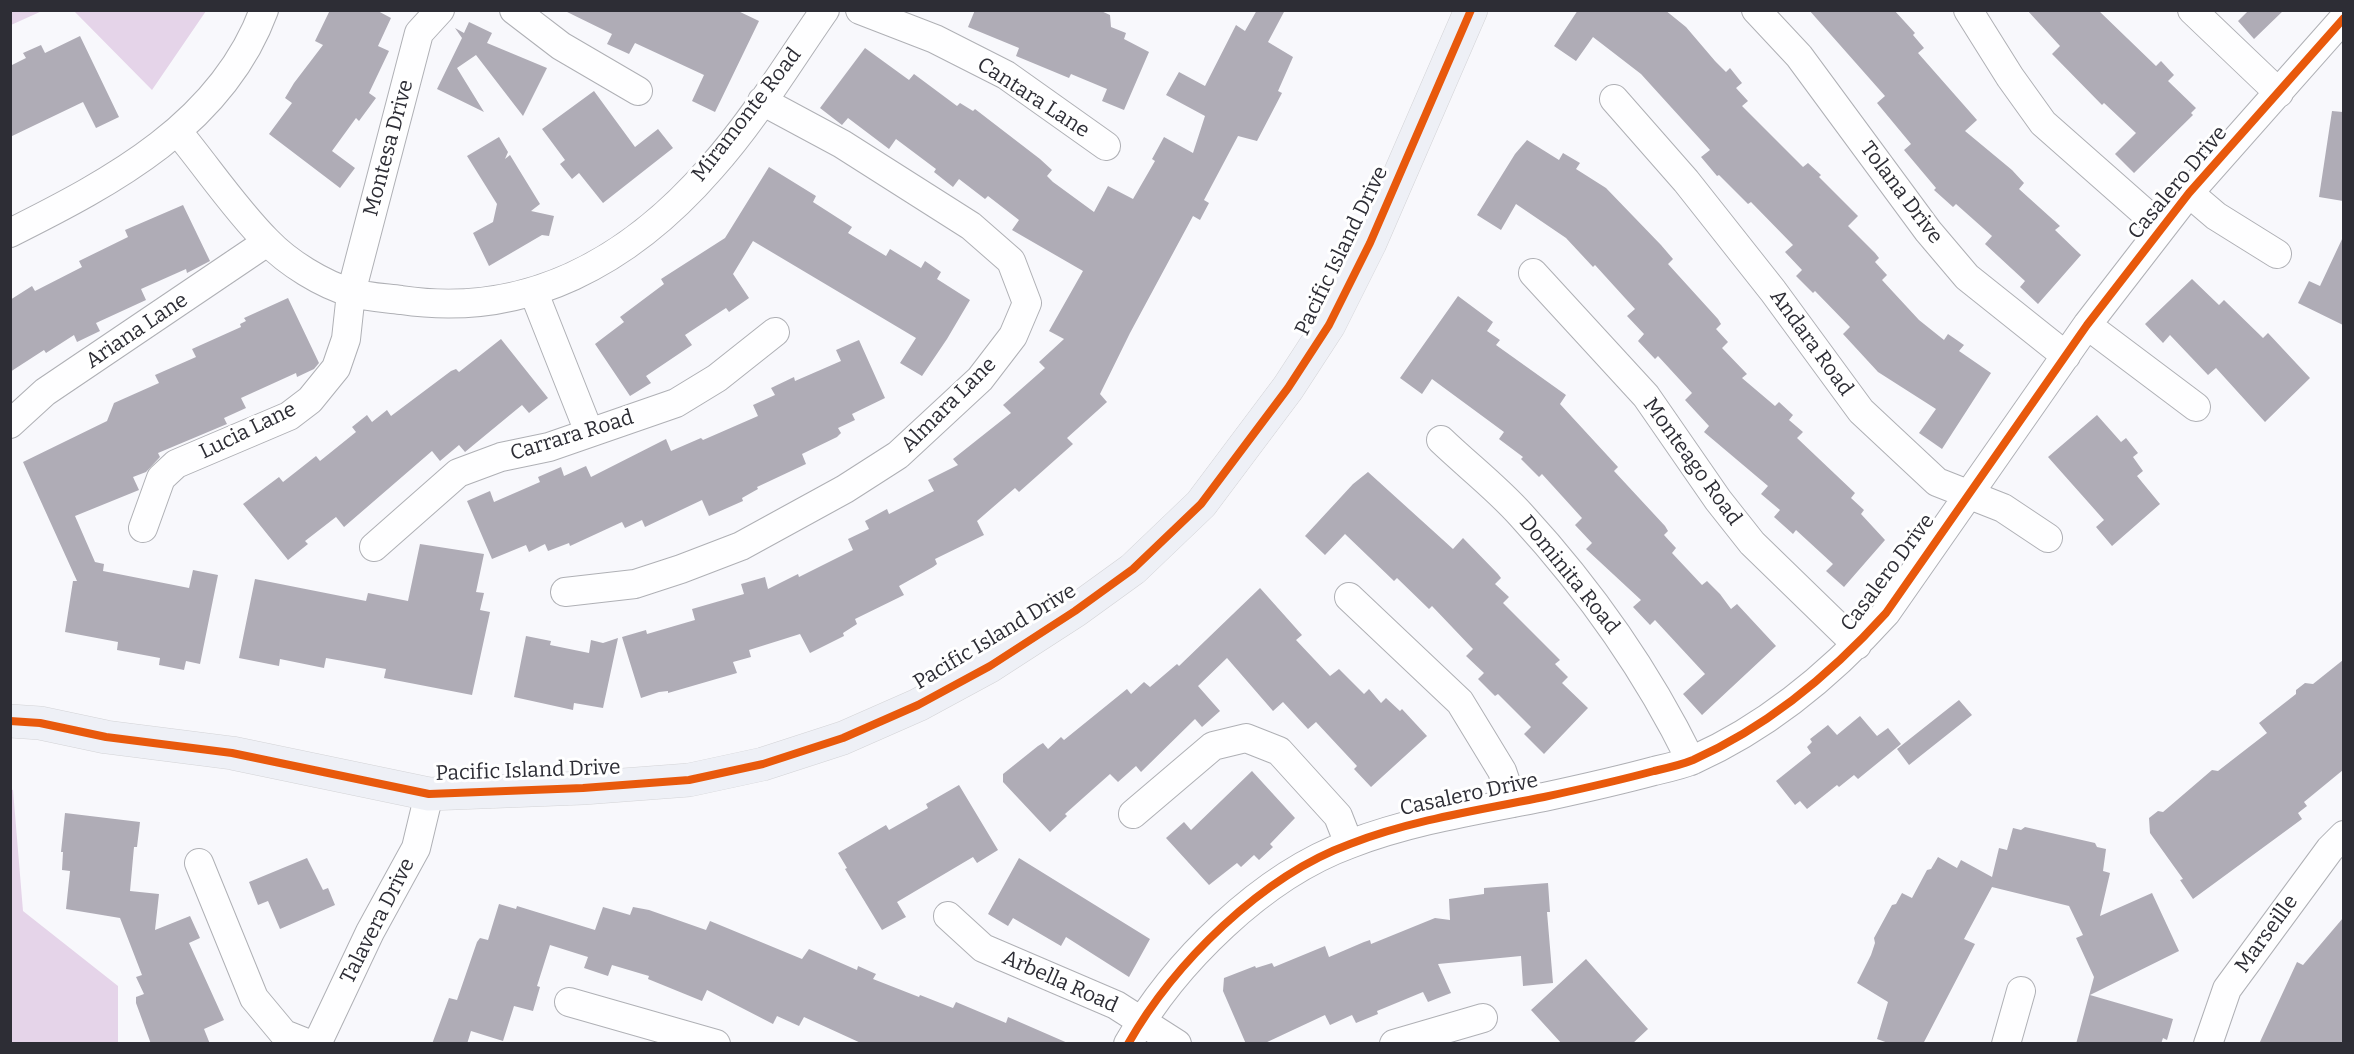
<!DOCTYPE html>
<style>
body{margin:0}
#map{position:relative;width:2354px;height:1054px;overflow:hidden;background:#f8f8fc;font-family:Bitter,serif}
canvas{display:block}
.frame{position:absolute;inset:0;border:12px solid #2d2d35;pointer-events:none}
</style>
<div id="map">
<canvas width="2354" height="1054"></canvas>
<div class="frame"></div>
</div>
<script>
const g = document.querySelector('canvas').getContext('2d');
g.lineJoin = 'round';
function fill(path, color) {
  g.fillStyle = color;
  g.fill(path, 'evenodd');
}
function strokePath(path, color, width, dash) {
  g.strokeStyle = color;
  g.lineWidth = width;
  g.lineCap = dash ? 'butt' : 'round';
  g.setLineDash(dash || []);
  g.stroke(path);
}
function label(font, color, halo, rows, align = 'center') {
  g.font = font + ' Bitter,serif';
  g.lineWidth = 6;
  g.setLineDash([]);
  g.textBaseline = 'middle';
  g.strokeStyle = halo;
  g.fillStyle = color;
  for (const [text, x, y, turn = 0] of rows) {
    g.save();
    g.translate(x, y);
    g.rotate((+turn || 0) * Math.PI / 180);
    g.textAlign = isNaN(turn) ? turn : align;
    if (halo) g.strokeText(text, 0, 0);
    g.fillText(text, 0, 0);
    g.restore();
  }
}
fill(new Path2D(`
 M11,10H42V11L11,25Z
 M74,11H206L152,90Z
 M10,789L13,790L23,911L118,986V1043H11Z`), '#e5d4e9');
fill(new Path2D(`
 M330,10H376L391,18L378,46L389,51L369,93L376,98L359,121L356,118L332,151L355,168L340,188L269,134L292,103L285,98L294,83L323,45L315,41Z
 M563,10H736L759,21L715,112L692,101L704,75L635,43L629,54L607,44L612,34Z
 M975,10H1099L1110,15L1111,27L1126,33L1124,39L1149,52L1124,110L1102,101L1107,89L1071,74L1069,78L1016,56L1019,48L968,27Z
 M1257,10H1285L1268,42L1293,57L1278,91L1282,93L1257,141L1238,136L1204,200L1209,203L1200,220L1193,216L1130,333L1100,394L1107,402L1067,438L1073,444L1019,492L1015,488L977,521L984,535L935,559L937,564L933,567L899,586L904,595L855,619L857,624L843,633L844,636L810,653L800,634L749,650L751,657L733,662L737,673L668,693V691L659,692L641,698L622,637L646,630L647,634L695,620L692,609L744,594L741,584L765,577L768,589L798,574L799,577L853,550L848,539L869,529L865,521L887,509L889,514L934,491L928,480L958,465L953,459L1011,413L1003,405L1045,368L1039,362L1064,339L1049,331L1083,271L1012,230L1019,220L988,196L985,199L959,179L953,187L934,172L936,169L896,139L889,149L848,118L842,125L820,108L865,48L909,80L914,74L957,106L960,103L973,111L975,109L1040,159L1052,170L1047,176L1053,182L1094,212L1108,186L1133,199L1155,161L1152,159L1164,137L1193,153L1205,116L1166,95L1179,72L1205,86L1236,25L1245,31Z
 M1578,10H1665L1686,27L1715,61L1726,72L1730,68L1742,83L1736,88L1748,101L1742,106L1803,167L1808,163L1821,175L1819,177L1858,216L1848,226L1875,253L1879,258L1875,262L1887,275L1882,280L1894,293L1919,320L1944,340L1948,334L1964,345L1959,351L1991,373L1942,449L1919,433L1936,409L1878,372L1843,334L1850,327L1815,291L1813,293L1796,276L1802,270L1785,252L1793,245L1751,202L1748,204L1719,175L1717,176L1701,157L1710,150L1641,74L1593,37L1576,61L1554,46Z
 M1809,10H1894L1915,33L1913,35L1924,48L1918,53L1977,120L1965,131L2012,170L2024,183L2019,189L2060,226L2055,230L2081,255L2038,304L2020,287L2025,281L1985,244L1992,236L1956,204L1953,207L1934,190L1936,188L1904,150L1911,144L1877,103L1885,96Z
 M2027,10H2098L2156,66L2161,61L2174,75L2168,81L2196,108L2191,113L2193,115L2134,173L2115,154L2136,133L2104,103L2102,105L2052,54L2060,46Z
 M2249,10H2284L2254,39L2238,21Z
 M469,22L492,33L487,43L547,68L523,116L476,55L457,68L484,112L437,89L462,38L455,28L464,33Z
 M80,36L119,117L96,128L83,102L10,137V66L26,58L23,53L41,45L45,53Z
 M594,91L635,147L658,129L673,148L603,203L579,173L572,179L560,164L565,160L542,129Z
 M2332,111L2343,112V201L2319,197Z
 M499,137L508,152L505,159L510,155L540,204L531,211L554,216L549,236L542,235L489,266L473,233L493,222L497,204L467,156Z
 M1527,140L1559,160L1563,153L1580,163L1576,169L1606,188L1661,245L1673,259L1668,264L1718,319L1721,324L1716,329L1728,342L1722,348L1747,374L1742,378L1775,406L1779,402L1793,415L1789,420L1803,432L1797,438L1855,493L1851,498L1864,510L1861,514L1885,540L1844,587L1826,571L1833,564L1796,530L1793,534L1774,517L1780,510L1761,494L1768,486L1704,432L1709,426L1685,400L1692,393L1658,356L1655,359L1638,341L1644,334L1627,316L1635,309L1595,265L1593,267L1566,238L1516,204L1501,230L1477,215L1515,154Z
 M769,167L816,196L813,202L852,227L848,233L886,256L890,249L921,268L925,261L941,272L937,279L970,300L947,339L922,376L900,363L916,338L753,241L733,274L749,298L729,312L726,308L685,335L692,345L646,376L651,383L630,396L595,344L624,322L620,317L664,284L661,279L725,238Z
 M183,205L210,261L187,273L186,269L141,289L146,300L96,323L100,331L77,342L74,335L46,353L44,350L10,372V300L32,286L35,291L82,267L79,261L128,237L125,230Z
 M2343,237V325L2298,303L2309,281L2320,286Z
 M2192,279L2219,305L2224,300L2263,338L2268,333L2310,378L2265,422L2216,368L2208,375L2170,335L2163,343L2145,324Z
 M1458,296L1493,322L1487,331L1500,340L1496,345L1566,395L1560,404L1618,467L1614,471L1665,526L1668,531L1664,535L1676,548L1672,553L1702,585L1707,581L1720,594L1731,609L1737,604L1776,646L1702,715L1683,694L1705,674L1655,620L1650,625L1633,607L1641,600L1586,549L1592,543L1575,525L1582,518L1542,474L1539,477L1521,459L1523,457L1499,439L1504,432L1432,379L1422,394L1400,378Z
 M288,298L319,363L314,369L297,377L296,373L241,398L246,408L224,418L227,424L158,453L160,457L146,472L133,477L139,490L75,516L95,562L104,564L103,571L189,588L193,570L218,575L200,664L186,661L184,670L159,665L160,658L117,650L118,642L65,632L73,581H77L23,462L107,421L114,403L159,383L155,375L196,357L192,349L241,327L240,324L246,321L244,318Z
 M501,339L548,398L529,413L522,405L465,452L459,445L440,461L432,451L344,527L336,517L305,541L308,544L288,560L243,504L279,477L283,482L316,456L320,461L356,432L352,427L367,415L372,422L387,410L391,416L451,371L456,369L459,372Z
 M859,340L885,398L852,414L855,420L838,428L841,433L837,437L802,454L806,464L757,487L758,489L742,498L743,501L709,516L702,500L645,527L642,520L625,528L622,522L570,546L569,543L548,551L545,544L529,552L526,545L492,559L467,501L490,491L494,502L540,482L538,477L561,467L564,476L586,466L591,477L666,439L671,451L701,438L703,440L758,416L753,405L775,395L771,388L794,377L795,381L841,361L836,350Z
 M2097,415L2121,442L2126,438L2138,453L2133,457L2143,471L2137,476L2160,504L2112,546L2096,527L2104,520L2048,457Z
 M1368,472L1453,549L1463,538L1498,574L1501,578L1495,584L1509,597L1503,603L1560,660L1555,664L1568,677L1562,683L1588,708L1544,754L1524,734L1531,727L1498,694L1495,696L1478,679L1484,673L1466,656L1473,649L1432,606L1429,609L1397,578L1394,581L1345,534L1325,555L1305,536L1353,484Z
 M420,544L484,554L476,592L484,593L480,610L490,612L472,695L384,678L386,669L343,661L326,658L324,668L280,659L279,666L239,658L255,579L366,601L368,593L408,601Z
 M1260,588L1302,635L1296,640L1330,676L1339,669L1364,694L1369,689L1381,703L1386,698L1400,711L1402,709L1427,736L1371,787L1354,769L1357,766L1316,722L1308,729L1283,702L1273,711L1227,658L1198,686L1220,711L1202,727L1195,719L1141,772L1136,766L1118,782L1110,774L1065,814L1067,816L1050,832L1003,782V774L1038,746L1043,743L1048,749L1061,737L1064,740L1127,689L1131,694L1144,682L1150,687L1177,664L1179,666Z
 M526,636L551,641L550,645L589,653L591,640L603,643L618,638L603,708L574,703L573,710L514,697Z
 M2343,660V770L2304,802L2307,806L2298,813L2302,819L2193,899L2180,880L2183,879L2150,833L2149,818L2158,811L2163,812L2212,770L2218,771L2267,733L2259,723L2296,694V690L2305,683L2313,684Z
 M1959,700L1972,715L1909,765L1897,749Z
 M1860,716L1877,736L1888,728L1901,744L1858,779L1854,775L1839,787L1837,785L1807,809L1800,801L1795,805L1776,781L1811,753L1807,747L1812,742L1810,739L1828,725L1837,735Z
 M1252,771L1295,818L1270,844L1273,847L1259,860L1254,855L1241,867L1237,863L1209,885L1166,838L1184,822L1191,830Z
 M959,785L998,850L977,863L973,857L897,902L906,917L882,930L845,869L847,868L838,853L886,825L889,830L928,808L926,804Z
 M65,813L140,822L137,847H134L130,891L159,894L155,930L190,916L200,938L189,943L224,1020L204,1029L210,1044H151L136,1003V997L144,994L136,977L142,975L120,918L66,909L70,871L62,870L63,852H61Z
 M2025,827L2095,843L2097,847L2106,849L2103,871L2110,873L2100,916L2152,893L2179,951L2090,995L2173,1019L2167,1040L2163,1038L2161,1044H2076L2094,977L2076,938L2083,935L2069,906L1992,887L1964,939L1975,944L1923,1044H1891L1877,1039L1888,1002L1857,983L1871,955L1875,943L1874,938L1892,905L1896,904L1902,893L1912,898L1927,870L1931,869L1938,857L1957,868L1961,860L1992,877L1999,848L2007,850L2013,828L2021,830Z
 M307,858L323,890L328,888L335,905L280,929L268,901L258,905L249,882Z
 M1019,858L1150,939L1129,977L1066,937L1061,946L1013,918L1008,926L988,914Z
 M1548,883L1550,912H1547L1553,983L1523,986L1521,956L1438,964L1451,993L1428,1002L1423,992L1377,1011L1378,1014L1356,1023L1352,1015L1330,1025L1325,1015L1263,1044H1246L1223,991L1224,978L1255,966L1256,968L1272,963L1274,967L1325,946L1329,957L1364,942L1370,940L1371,944L1435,918L1450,920L1449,899L1484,894V888Z
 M499,904L516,909L517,906L595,930L603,907L630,915L633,907L649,910L706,930L710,921L802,959L809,949L857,970L858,966L876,974L873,979L919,997L920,995L953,1008L956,1002L1006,1023L1008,1017L1070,1044H863L804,1017L799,1026L777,1016L773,1024L707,990L702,1001L648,979L649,976L612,965L608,976L584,968L588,957L550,945L537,986L540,987L533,1011L514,1006L503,1041L471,1031L467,1044H432L449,998L457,1000L477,942L480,938L488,940Z
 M2343,918V1044H2259L2297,962L2303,965Z
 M1586,959L1648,1029L1632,1044H1562L1531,1010Z`), '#afacb6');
const minor = new Path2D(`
 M514,10L561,46L638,91
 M860,10L935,39L1006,75L1106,146
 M1756,10L1799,56L1928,231L1967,277L2066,356
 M1968,10L2010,77L2043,123L2162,228
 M2192,10L2279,93
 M1614,99L1686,181L1773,291L1861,411L1937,482L2003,508L2048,538
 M178,132C207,167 235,209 267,241C288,263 322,284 352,293C367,297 385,298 401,300C527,319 630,261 711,168C754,120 788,63 825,10
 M2189,193L2216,216L2277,254
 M10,233C112,182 222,124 264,10
 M1533,273L1646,396L1718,500L1752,543L1857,645
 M534,293L589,432
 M2087,325L2196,407
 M10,424L45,392L267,242
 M1441,440C1467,465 1497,488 1521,515C1589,589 1647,671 1691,761
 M143,528L161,478L176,464L289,416L310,400L336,368L346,339L351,293L419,33L440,10
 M374,547L458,473L501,457L549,447L676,403L717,378L775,332
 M565,592L635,584L681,569L741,546L845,489L898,455L980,379L1013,336L1027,303L1011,261L971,226L842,144L762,101
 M1349,597L1460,702L1502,771L1513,803
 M1133,814L1213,746L1246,738L1279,751L1338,816L1349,844
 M199,863L254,998L284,1034L309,1044
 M948,916L983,948L1116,1005L1177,1044
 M569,1002L716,1044
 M317,1044L370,932L416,848L429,794
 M1128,1044C1174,963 1262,876 1350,844C1412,820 1479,810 1544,797C1581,789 1617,781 1654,771C1667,768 1681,765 1693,760C1769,726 1831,674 1886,613L2087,325L2189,193L2344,18
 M1394,1044L1483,1018
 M2006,1044L2021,991
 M2208,1044L2227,989L2330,849L2344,835`);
const major = new Path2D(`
 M10,721L40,723L106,737L232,753L429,794L583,788L689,780L763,764L843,738L918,705L990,666L1075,611L1133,569L1201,504L1288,388L1329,325L1370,243L1471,10`);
strokePath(minor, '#afb0b5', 30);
strokePath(major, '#d3d3d6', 34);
strokePath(minor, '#fefeff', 28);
strokePath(major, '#eef0f6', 33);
strokePath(new Path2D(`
 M10,721L40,723L106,737L232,753L429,794L583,788L689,780L763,764L843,738L918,705L990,666L1075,611L1133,569L1201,504L1288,388L1329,325L1370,243L1471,10
 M1128,1044C1174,963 1262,876 1350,844C1412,820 1479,810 1544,797C1581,789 1617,781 1654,771C1667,768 1681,765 1693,760C1769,726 1831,674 1886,613L2087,325L2189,193L2344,18`), '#e8590c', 8);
label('21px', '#2d2d35', '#fff', [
 ["Cantara Lane",1033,98,33],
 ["Miramonte Road",747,115,-52],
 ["Montesa Drive",389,148,-75],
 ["Casalero Drive",2178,183,-50],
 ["Tolana Drive",1901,193,53],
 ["Pacific Island Drive",1342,251,-64],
 ["Ariana Lane",137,331,-34],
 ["Andara Road",1811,343,54],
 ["Almara Lane",949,405,-45],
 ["Lucia Lane",248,431,-26],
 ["Carrara Road",572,436,-17],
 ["Monteago Road",1692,462,54],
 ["Casalero Drive",1888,573,-53],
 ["Dominita Road",1569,575,51],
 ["Pacific Island Drive",995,637,-31],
 ["Pacific Island Drive",528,771,-2],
 ["Casalero Drive",1469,795,-12],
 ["Talavera Drive",378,921,-63],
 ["Marseille",2267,934,-54],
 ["Arbella Road",1060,982,24]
]);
</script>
